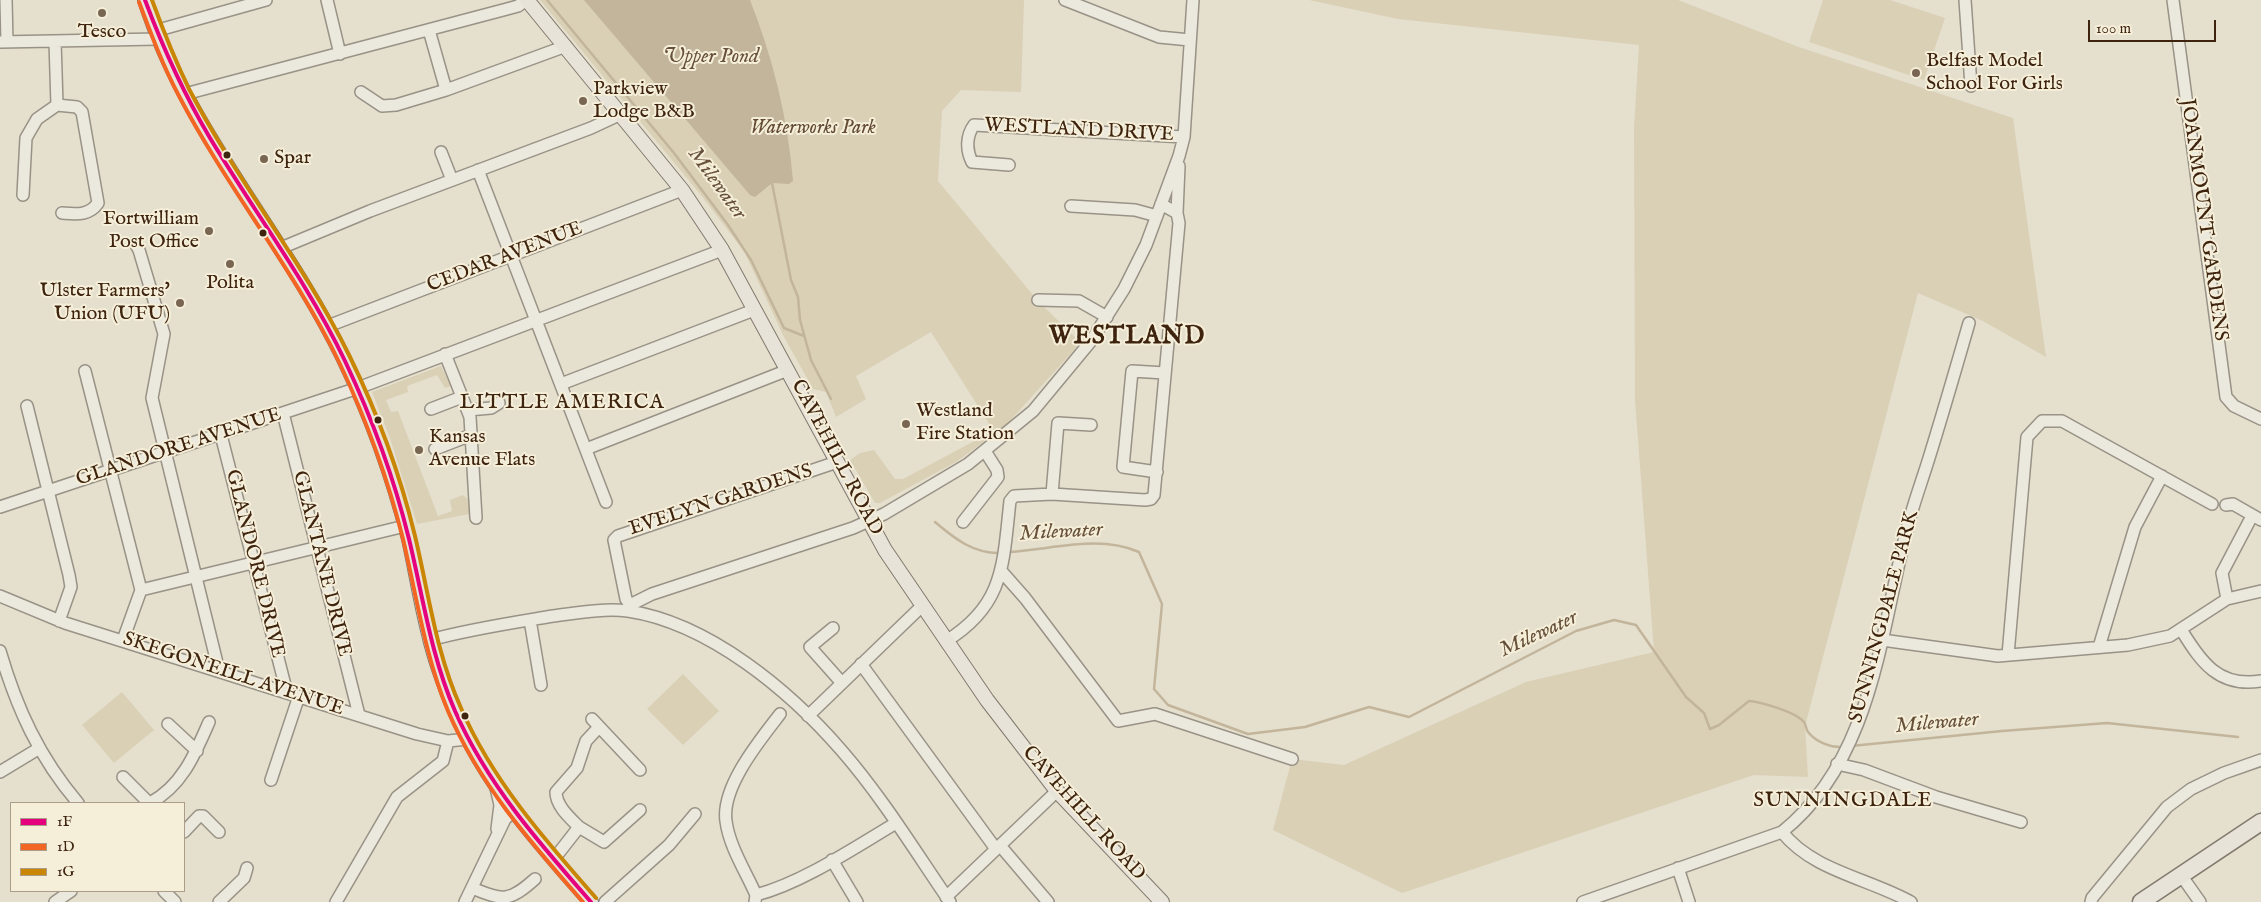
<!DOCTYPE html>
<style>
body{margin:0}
#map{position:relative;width:2261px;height:902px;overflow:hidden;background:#e5dfcd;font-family:"IM FELL English",serif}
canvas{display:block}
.legend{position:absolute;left:10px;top:802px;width:175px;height:90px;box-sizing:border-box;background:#f5eed8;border:1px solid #ac9d88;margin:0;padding:6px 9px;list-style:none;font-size:15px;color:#3e230f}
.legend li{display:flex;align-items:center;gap:10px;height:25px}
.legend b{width:25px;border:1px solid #ac9d88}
.scale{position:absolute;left:2088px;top:20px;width:128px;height:22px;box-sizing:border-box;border:2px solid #3e230f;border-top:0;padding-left:6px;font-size:15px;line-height:18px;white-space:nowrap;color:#3e230f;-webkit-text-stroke:4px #f5eed8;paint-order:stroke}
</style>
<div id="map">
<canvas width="2261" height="902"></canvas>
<ul class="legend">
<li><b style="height:6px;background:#e5007d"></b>1F</li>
<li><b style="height:6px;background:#f26522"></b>1D</li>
<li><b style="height:6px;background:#c98504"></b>1G</li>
</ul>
<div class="scale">100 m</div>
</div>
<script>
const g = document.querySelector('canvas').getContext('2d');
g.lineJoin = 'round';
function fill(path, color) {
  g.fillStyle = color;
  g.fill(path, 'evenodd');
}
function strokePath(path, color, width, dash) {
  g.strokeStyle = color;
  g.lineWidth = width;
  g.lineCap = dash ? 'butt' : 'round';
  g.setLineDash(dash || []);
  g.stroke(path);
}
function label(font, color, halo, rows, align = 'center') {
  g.font = font + ' "IM FELL English",serif';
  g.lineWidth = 4;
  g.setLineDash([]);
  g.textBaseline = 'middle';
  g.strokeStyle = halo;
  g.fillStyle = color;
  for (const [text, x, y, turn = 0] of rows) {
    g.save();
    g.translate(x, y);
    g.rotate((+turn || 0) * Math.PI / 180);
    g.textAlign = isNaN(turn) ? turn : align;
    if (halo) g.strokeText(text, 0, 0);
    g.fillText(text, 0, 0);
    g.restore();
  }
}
fill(new Path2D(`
 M540,0H1024L1021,92L961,90L942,111L938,181L1038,301L1079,341L1075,349L998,434L995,433L931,332L856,376L866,399L836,417L826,392L813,389L783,335L744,251L700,194Z
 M1309,0H1678L1796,46L2013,118L2046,357L1983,321L1918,293L1805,726L1808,777L1754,775L1402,893L1273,830L1292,759L1344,765L1526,682L1654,652L1635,400L1634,128L1639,45L1398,19Z
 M1823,0H1890L1945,18L1924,80L1809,42Z
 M441,366L451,386L445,388L437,375L407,386L408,392L386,400L391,412L398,411L438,516L452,511L450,500L463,495L469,500V514L417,524L390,438L372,392Z
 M982,437L986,440L956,462L880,503H875L850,460L860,453L874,450L895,479H903Z
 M683,674L719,711L683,745L647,709Z
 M122,692L154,730L114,763L82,725Z`), '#dad0b6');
fill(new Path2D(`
 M584,0H750C773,58 788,119 793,181L789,184L772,183L755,197L750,195Z`), '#c2b59b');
strokePath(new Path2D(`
 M547,0L674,153L728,225L751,260L784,328L804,336
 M772,183L791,280L798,297L800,320L811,360L831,399
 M935,522C955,539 974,554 1001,553
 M1007,552C1051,550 1098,534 1139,552L1162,604L1154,689L1168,705L1248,734L1305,727L1369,707L1409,717L1576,631L1614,620L1636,625L1686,697L1704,713L1710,729L1719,725L1749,701C1761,702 1796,712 1804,722C1806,725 1806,729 1808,732C1816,742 1831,748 1843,747
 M1851,746L2002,731L2107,723L2238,737`), '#c2b59b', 2.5);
const minor = new Path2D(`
 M6,0L7,42
 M327,0L340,54
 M1065,0L1159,37L1190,40
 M1965,0L1971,86
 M2173,0L2226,397L2234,406L2261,419
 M429,30L446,90
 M155,31L266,0
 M55,41L57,105L77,107L82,112L98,203C89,216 76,214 62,213
 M0,42L158,39
 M361,92L382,106L396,105L446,90L566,46
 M185,94L507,9L518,6L526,0
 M441,152L452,180
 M1009,165L972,162C966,150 966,136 974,125L1184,137
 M478,170L606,502
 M23,195L26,138L37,119L57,105
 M1071,206L1135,210L1157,216
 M1177,213L1179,166
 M135,243L139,250L164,334L152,398L219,671
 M281,248L370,211L591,128L621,114
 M1038,300L1079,301L1107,317
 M328,326L682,190
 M445,354L470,417L476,518
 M85,371L141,590L123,640
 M561,384L754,310
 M27,406L69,575L71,587L59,621
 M431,409L462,397
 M468,410L491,408L499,403
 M283,413L359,715
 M221,435L287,693
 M435,449L471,435
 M586,449L788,370
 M1157,472L1123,467L1132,371L1165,373
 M1052,494L1058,423L1091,425
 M2226,505L2233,504L2261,520
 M0,507L358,388L722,250
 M963,522L998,477L997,470L985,451
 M1002,572L1025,598L1118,721L1155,714L1292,759
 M141,590L405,526
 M0,596L65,623L417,734L448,741L468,739
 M2227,599L2222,573L2252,516
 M630,605L626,599L614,540L618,536L837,462
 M628,611L630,605L652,594L853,528L884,514L968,464L1033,411L1091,341L1124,289L1146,245L1179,156L1184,137L1193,0
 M530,620L541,685
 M833,628L810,647L842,683
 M2182,631C2201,662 2219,688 2261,681
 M430,640C470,629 511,623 553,616C577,613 603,608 628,611C709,623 790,691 842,751C882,797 915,851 950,902
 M1882,640L1998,656L2128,645L2170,636L2227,599L2261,591
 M946,641C1005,605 1003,563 1010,501L1014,496L1052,494L1145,500L1151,499L1154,495L1179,223L1177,213L1161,204
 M2099,647L2135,527L2162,476
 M0,651C17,709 39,757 78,803
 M2008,655L2027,437L2042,421H2062L2212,504
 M861,664L993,845L1003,849L1048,902
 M808,716L922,606
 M592,719L640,770
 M168,724L197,751
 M1837,764L1864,770L1936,797L2021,822
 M0,772L38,749
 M123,777L149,803
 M271,780L299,696
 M496,788L500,805L497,829
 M150,803C182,786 195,754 209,722
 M579,827L604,842L640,810
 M184,832L199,816H203L219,832
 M1782,832C1813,871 1868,878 1911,902
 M554,859L579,827C570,818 556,806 556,792L577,768L586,741L599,727
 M832,860L857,902
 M1678,868L1689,902
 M2181,875L2200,902
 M472,888C504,901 509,902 535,879
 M164,891L175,902
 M756,895C802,883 854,848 896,823
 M946,897L1057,791
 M55,902L71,891
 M219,902L244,878L247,868
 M336,902L397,797L443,761L448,741
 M465,902L505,819L514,811
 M605,902L669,845L695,814
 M755,902L756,895C746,872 729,846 726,821C721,787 760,740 780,714
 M1583,902L1782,832C1870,762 1880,639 1905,537C1911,510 1921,484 1929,458C1943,413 1956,368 1969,323
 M2091,902L2092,898L2167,807L2191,789L2224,773L2261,760`);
const major = new Path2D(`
 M145,0C185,129 284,235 343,357C371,415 393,476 409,539C416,571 421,603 429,634C435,661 445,687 455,711C486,785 539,843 591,902
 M527,0L682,190L722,250L885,550L987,700L1057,791L1162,902`);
const highway = new Path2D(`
 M2141,902L2261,822`);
strokePath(minor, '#999286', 14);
strokePath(major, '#81796d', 16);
strokePath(highway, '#81796d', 19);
strokePath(minor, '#ebe8de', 11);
strokePath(major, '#e8e3d9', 14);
strokePath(highway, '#e8e3d9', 16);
strokePath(new Path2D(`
 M145,0C163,48 184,94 210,138C255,213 308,283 345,361C372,418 394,478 409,539C423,597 431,656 455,711C487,784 539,843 591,902`), '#e5007d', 4);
strokePath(new Path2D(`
 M139,2C151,34 163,66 179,96C227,188 294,269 339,362C366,419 388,479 403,539C417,598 425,656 448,711C479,784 531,843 583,902`), '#f26522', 4);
strokePath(new Path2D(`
 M152,0C163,30 175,60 189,89C237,181 303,262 349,355C377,412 400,474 415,536C429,595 436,653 461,708C492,780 544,839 596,898`), '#c98504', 4);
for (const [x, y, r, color] of [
 [102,13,5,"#786552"],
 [1916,73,5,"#786552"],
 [583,101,5,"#786552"],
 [227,155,4.5,"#3e230f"],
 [264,159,5,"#786552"],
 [209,231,5,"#786552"],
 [263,233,4.5,"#3e230f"],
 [230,264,5,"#786552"],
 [180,303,5,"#786552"],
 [378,420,4.5,"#3e230f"],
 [906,424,5,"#786552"],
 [419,450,5,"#786552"],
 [465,716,4.5,"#3e230f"]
]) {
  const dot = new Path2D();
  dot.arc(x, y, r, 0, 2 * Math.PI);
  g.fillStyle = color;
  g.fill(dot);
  strokePath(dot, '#f5eed8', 2);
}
label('20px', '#3e230f', '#f5eed8', [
 ["Tesco",102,33,"center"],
 ["Belfast Model",1926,62],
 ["School For Girls",1926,85],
 ["Parkview",593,90],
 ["Lodge B&B",593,113],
 ["Spar",274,159],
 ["Fortwilliam",199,220,"right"],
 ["Post Office",199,243,"right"],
 ["Polita",230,284,"center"],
 ["Ulster Farmers'",170,292,"right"],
 ["Union (UFU)",170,315,"right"],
 ["Westland",916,412],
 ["Fire Station",916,435],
 ["Kansas",429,438],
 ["Avenue Flats",429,461]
], 'left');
label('italic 20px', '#634b34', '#f5eed8', [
 ["Waterworks Park",813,129]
]);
label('20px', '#3e230f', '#f5eed8', [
 ["WESTLAND DRIVE",1079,131,3],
 ["JOANMOUNT GARDENS",2203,220,82],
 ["CEDAR AVENUE",505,258,-21],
 ["GLANDORE AVENUE",179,448,-18],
 ["CAVEHILL ROAD",836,458,62],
 ["EVELYN GARDENS",721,501,-18],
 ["GLANDORE DRIVE",254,564,76],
 ["GLANTANE DRIVE",321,564,76],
 ["SUNNINGDALE PARK",1885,617,-75],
 ["SKEGONEILL AVENUE",233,675,18],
 ["CAVEHILL ROAD",1083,814,48]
]);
label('italic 21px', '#675039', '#f5eed8', [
 ["Upper Pond",711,58],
 ["Milewater",716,184,54],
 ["Milewater",1061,533,-3],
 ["Milewater",1539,635,-25],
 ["Milewater",1937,724,-5]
]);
g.letterSpacing = '1px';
label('21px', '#3e230f', '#f5eed8', [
 ["LITTLE AMERICA",562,404],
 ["SUNNINGDALE",1843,802]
]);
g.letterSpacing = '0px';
g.letterSpacing = '1px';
label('bold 25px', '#3e230f', '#f5eed8', [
 ["WESTLAND",1127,338]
]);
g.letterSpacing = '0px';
</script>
